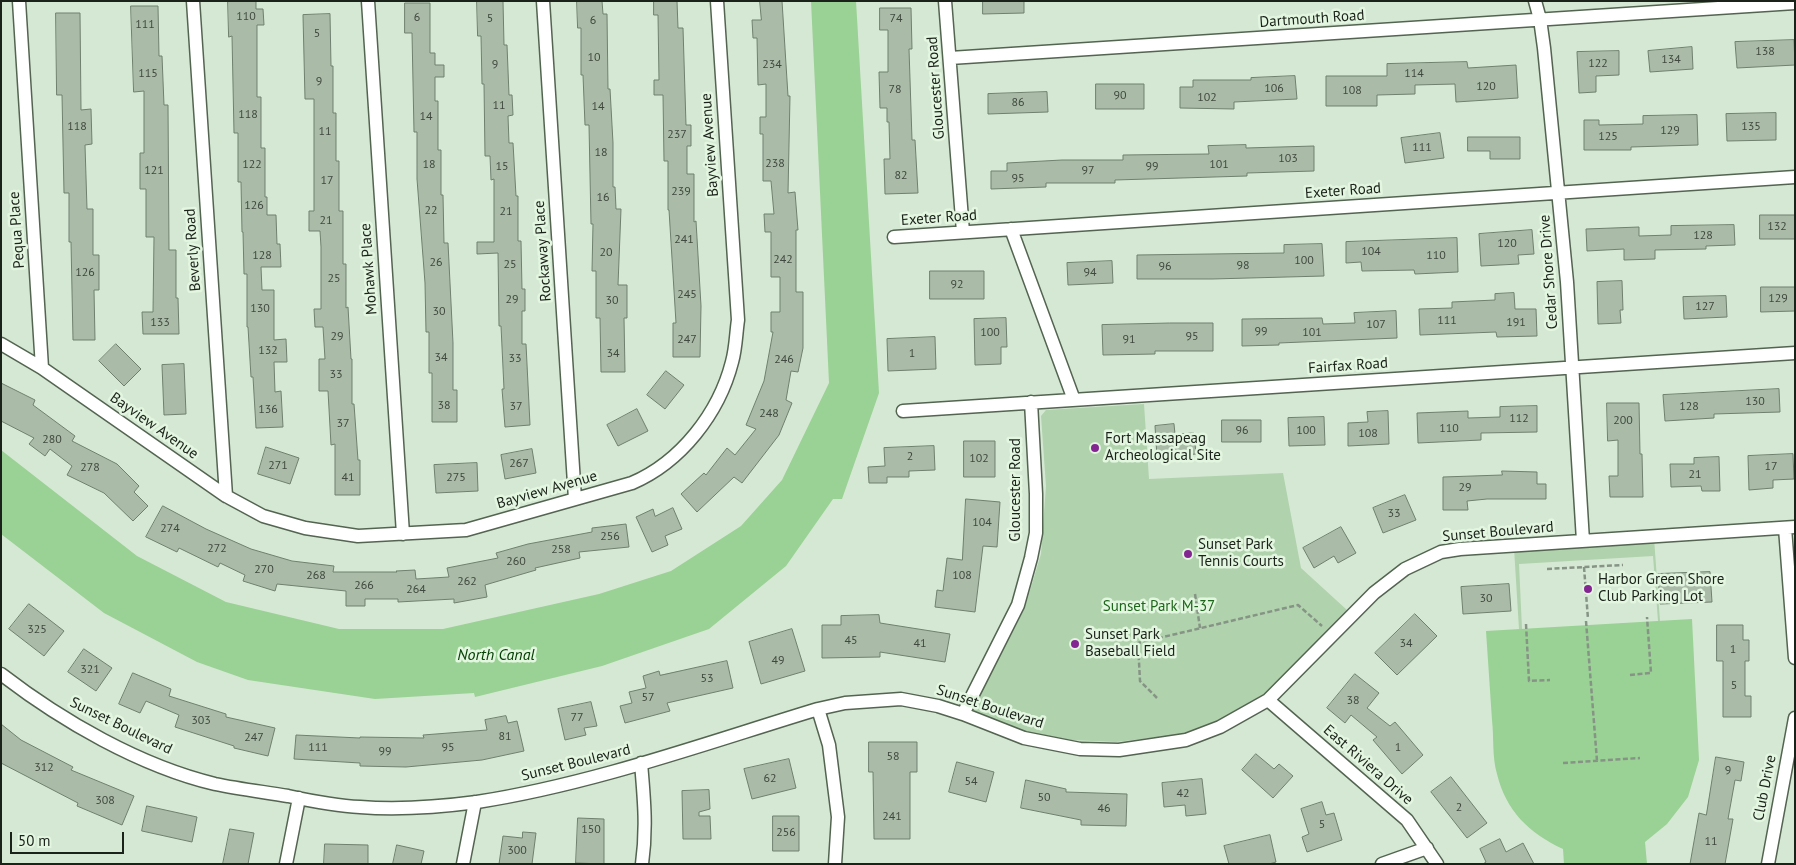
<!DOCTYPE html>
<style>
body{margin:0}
#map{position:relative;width:1796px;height:865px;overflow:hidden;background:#d5e8d3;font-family:"PT Sans",sans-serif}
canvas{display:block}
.frame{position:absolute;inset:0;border:2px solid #1b221a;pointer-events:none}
.scale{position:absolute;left:10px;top:832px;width:114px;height:22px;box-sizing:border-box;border:2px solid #1b221a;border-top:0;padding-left:6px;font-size:15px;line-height:18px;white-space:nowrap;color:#1b221a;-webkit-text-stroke:4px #e3f6e0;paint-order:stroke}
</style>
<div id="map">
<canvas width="1796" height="865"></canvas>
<div class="frame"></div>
<div class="scale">50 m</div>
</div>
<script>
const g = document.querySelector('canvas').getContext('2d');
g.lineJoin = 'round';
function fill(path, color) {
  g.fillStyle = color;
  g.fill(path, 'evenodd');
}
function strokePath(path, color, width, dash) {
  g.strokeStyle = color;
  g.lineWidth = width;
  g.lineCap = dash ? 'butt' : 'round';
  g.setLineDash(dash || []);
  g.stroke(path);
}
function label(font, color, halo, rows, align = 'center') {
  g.font = font + ' "PT Sans",sans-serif';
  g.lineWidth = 5;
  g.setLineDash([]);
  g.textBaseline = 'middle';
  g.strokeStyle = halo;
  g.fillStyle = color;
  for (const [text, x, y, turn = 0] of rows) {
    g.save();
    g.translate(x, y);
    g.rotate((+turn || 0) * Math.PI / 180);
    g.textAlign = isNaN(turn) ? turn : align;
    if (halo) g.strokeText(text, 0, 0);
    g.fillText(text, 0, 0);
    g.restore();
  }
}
fill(new Path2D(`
 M1144,404L1149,479L1283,473L1301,568L1347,610L1266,693L1221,719L1183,734L1116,742L1071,740L1022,731L972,711L1025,607L1041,554L1046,486L1041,416L1046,410Z
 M1654,538L1660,621H1658L1653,556L1519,564L1522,629H1519L1514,548Z`), '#b0d2ac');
fill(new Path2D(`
 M811,1H856L879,393L842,499H833L786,566L709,629L602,666L475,697L474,693L375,699L248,680L197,662L104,613L1,534V450L137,556L226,602L339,629H443L599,594L671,571L741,526L782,480L829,383Z
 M1692,619L1699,760L1688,797L1667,824L1645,842L1647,864H1564L1563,849C1529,833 1506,811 1497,774C1492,757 1494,737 1492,720C1490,690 1488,661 1486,631Z`), '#9ad195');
const building = new Path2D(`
 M228,1H256V9H263L264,25H257V97H261V148H265V197H267V215H276L277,244H280L281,267H261L262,290H274V340L286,339L287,362H274L275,392L281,391L283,427L256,428L253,377H251L248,327H247V274H244L243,232H242L241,182H238V133H234L232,36L229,37Z
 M477,1H503L504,45H507L509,95H512L513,115L508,116L509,143H513L516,196H518V241H521L522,289H525V311H522V344H526L530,425L505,427L502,389H504L501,326H499L498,253L477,254V242H494V179L491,180L490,156H485L484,84H482L481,36H478Z
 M577,1H602L603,14H607L608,89H610L613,143V187H615L616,209H621L618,285H627V318H624L625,372H601L600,318H596V271H592L593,224H591L589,125H585L583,75H581V28H578Z
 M654,1H677L678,28H683L686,125H691V146H687V174H694V222L696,221L701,306L700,357H673V323H676L669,210H668V161H664L663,95H654V80H659L658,15H654Z
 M760,1H782L788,96H790L788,193L795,192L798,230H796V292H803V348L798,372L791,371L786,400L792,403L779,435L742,483L734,477L697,512L681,494L704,473L706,475L727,448L735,455L756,429L746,425L764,381L773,332H771V312H780V277H771V232H765L764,214H774L771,181H763V134H760V117H766V84L758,85L757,38H753L752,20H761Z
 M983,1H1024V13L983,14Z
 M405,3H430V53H435V65H444V77H435V101H438V150H441V195H443L444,243H448L453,343V390H457V422H432V373H429V332H426L425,283L417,179V132H414L412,33H405Z
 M131,6H158L159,56H162L164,105H168L169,250H176V298H178L179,334H143L142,312H153L154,237H146V189H140V153H144V91L134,92Z
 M880,8H911L912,49H909L912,140H915L918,193L885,194L884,159H890L889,122H887V108H880L879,72H888V30H880Z
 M56,13H80L81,110L91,109L92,144L85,145L87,209H93V255H99V290H94L95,340H73L71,242H69V193H64L62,95H57Z
 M330,14L331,66H333V113H336V161H339V211H343V264H346V308L348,307L351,359H352V404H354L358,460H360V495H335V444L331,445L328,391H319V359H325L323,327H315L314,309H321V247L320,231H309V211H314V99H305L303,15Z
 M1794,40L1795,65L1737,68L1735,42Z
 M1692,47L1693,69L1650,72L1648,51Z
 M1619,51V75L1596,76V92L1579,93L1577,52Z
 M1467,62L1468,68L1516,65L1518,98L1456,102L1455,84L1415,85V94L1377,95V106H1326V76H1387V64Z
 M1295,76L1297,99L1234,102V109L1180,108V87H1193V80H1251V78Z
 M1096,84H1144V109H1096Z
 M1047,92L1048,112L988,114V94Z
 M1776,113V140L1727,141L1726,114Z
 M1697,115L1698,145L1631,147V150H1584V120H1599V125L1643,124V116Z
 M1440,133L1444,158L1405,163L1401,138Z
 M1468,137H1520V159H1490V151H1468Z
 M1246,145V148L1314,146V171L1247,173V176L1115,180V183H1046V187L991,189V171H1007V163L1062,160H1123V155L1209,154L1208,146Z
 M1760,215H1795V239H1760Z
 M1734,225L1735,245L1706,246V249L1655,250V259L1624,260V249L1587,251L1586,229L1639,227V236L1671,235V226Z
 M1532,230L1534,254L1518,255L1519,264L1481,266L1479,234Z
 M1457,238L1458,272L1415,274L1414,270L1362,271L1361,262L1346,263V242Z
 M1322,244L1324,276L1212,279H1137V255L1284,253V245Z
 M1112,261L1113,283L1068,285L1067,263Z
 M930,271H984V299H930Z
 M1622,281L1623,310H1620L1621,323L1598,324L1597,282Z
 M1761,287H1795V311L1761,312Z
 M1514,293L1515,309H1536L1537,336L1497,337L1496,332L1420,335L1419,309L1452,308V302L1495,300V294Z
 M1726,296L1727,317L1684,319L1683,297Z
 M1396,311L1397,338L1279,343V345L1242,346V319L1322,318L1323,324L1355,323L1354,313Z
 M1006,318L1007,347H1001V364L975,365L974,319Z
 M1170,323H1213V351H1155V354L1103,355L1102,325Z
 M935,337L936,369L888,371L887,339Z
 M116,344L141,369L124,386L99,361Z
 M184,364L186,414L164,415L162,365Z
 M666,371L684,385L665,409L647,395Z
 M1,383L35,400L33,405L75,436L72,441L117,464L139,486L134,492L148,506L133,521L104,493L67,475L72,466L50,449L45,456L29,444L34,438L1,421Z
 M1779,389L1780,412L1714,414V418L1665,421L1663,395Z
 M1607,403H1639L1640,454H1642L1643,497H1610L1609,476H1618V440L1608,441Z
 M1537,406V432L1481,433V440L1418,443L1417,413L1468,411V418L1500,417V407Z
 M637,409L648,431L618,446L607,425Z
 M1388,411L1389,444L1348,446V423L1368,422L1367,412Z
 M1324,417L1325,445L1289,446L1288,418Z
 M1222,420H1261V442H1222Z
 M1174,424L1175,434L1194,433L1196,454L1157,457L1155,426Z
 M964,441H995V477H964Z
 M934,446L935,470L909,471V477H887V483H869L868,467L885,466L884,448Z
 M266,447L299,458L290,484L258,474Z
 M532,449L536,473L505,479L501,455Z
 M1793,454L1794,479L1773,480V488L1749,490L1748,456Z
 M1719,457L1720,491H1702L1701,486L1671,487L1670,464H1694V458Z
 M477,463L478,491L436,493L434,465Z
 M1502,471L1537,472V484H1546V499H1487L1467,501L1468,510H1443V477L1502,475Z
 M1405,495L1416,520L1383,533L1373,508Z
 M966,499L1000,502L997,547L983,546L975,612L935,607L937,590L943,591L947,558L962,560Z
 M163,506L206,529L251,549L292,561L334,566L333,572H397L396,571L415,570L416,579L449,577L447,568L498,558L496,553L528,544L592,532V528L626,524L629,547L579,552L580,558L535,568L536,570L485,585L487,597L454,603V599L398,602V599H365V606H346V591L277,584L275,591L243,581L245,575L220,563L218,567L179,548L177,552L146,537Z
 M673,508L682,529L665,536L668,545L652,552L636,517L653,509L655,516Z
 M1341,527L1356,553L1338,563L1334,556L1314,568L1303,548Z
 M1710,572L1712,602L1660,604L1658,574Z
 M1509,584L1511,611L1463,614L1461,587Z
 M29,604L64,631L44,656L9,629Z
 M1415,614L1437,636L1397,675L1375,653Z
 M879,615L880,623L950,634L945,662L880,652V657L822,658V625H841V616Z
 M1717,625H1743V640H1749V661H1745V696H1751V717H1723V661H1717Z
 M792,629L805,671L761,684L749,642Z
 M84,649L112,668L96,691L68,672Z
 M727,661L733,688L667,703L670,711L625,723L620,706L632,703L629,692L646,688L643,676L659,671L660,675Z
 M133,673L171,689L169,696L226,714V717L275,728L268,756L234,748V746L175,727L179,715L146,701L140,713L119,704Z
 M1355,674L1379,693L1367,708L1390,726L1395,722L1423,755L1402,774L1373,740L1377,737L1351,715L1345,723L1327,708Z
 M591,702L597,726L584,728L586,735L565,740L558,709Z
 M506,716L508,723L517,721L524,751L482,760L406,767L360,766V763L294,759L296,735L360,738V737L424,738L423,735L487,730L485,720Z
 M1,724L21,740L73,767L71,770L134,796L122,825L77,806L78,803L1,763Z
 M869,742H917V772H910V839H874L873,772H869Z
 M1256,754L1274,769L1279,764L1293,776L1273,798L1242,770Z
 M1716,757L1744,762L1741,781L1735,780L1728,819H1733L1725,864H1690L1699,813L1706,815Z
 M789,759L796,788L752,799L744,769Z
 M957,762L994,772L986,802L949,792Z
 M1451,777L1487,823L1467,838L1431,792Z
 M1202,779L1206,814L1186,816L1185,805L1164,807L1162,783Z
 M1026,780L1066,789V792L1127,794L1126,826L1081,825V820L1021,808Z
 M709,790L710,809L699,812V816H710L711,839H683L682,791Z
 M1322,802L1326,815L1334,813L1342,840L1307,852L1302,837L1309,834L1301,809Z
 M147,806L197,817L192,842L142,831Z
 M773,816H799V851H773Z
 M578,818L604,819V864L576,863Z
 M230,829L254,833L248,864H223Z
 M523,832L536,833L532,864H499L503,836L522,838Z
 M1270,835L1276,862L1269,864H1229L1224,846Z
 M1500,839L1506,852L1523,843L1534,864H1483L1486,862L1480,849Z
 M325,844L368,845V864H324Z
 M397,845L424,851L421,864H393Z`);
fill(building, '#aabca8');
strokePath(building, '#6f816e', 1);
const street = new Path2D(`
 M19,1L42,368
 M193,1L226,496
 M368,1L403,534
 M543,1L575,499
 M945,1L963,232
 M1535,1L1540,19L1544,48L1567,282L1583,541
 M950,58L1795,3
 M1011,229L1074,400
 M894,237L1795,177
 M1,344L42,368L226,496L263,516L305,528L358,536L466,530L632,483C681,462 719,413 732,362C736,348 736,333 738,320L717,1
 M903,411L1795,353
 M1785,528L1795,658
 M1,674C62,721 140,766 215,784C239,789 264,792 288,796C311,801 336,806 360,807C398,810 439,807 477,802C593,784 706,743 818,709L845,703L901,699L938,706L963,714L1024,738L1080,749L1119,750L1186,740L1220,727L1268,700L1374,593L1405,569L1441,552L1460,549L1795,527
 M1268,700L1407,820L1437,864
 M818,709L829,745L838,817L835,864
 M963,714L1018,605L1031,558L1036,533V494L1031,402
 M641,763C644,798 647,828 642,864
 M286,864L299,798
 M463,864L475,802
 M1382,864L1427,848
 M1768,864L1795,718`);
strokePath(street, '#536451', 15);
strokePath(new Path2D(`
 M1584,567L1588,619
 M1547,569L1623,565
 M1195,594L1200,628
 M1586,621L1597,761
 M1526,624L1529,681L1550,680
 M1630,675L1651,673L1647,617
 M1157,698L1140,681L1138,643L1298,605L1322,626
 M1563,763L1640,758`), '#869485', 2.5, [5, 2.5]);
strokePath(street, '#fff', 12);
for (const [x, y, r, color] of [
 [1095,448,5,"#842692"],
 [1188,554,5,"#842692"],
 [1588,589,5,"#842692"],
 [1075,644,5,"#842692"]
]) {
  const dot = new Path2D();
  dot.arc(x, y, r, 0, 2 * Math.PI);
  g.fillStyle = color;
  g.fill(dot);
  strokePath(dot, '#e3f6e0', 2);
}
label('12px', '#3f483e', null, [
 ["110",246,17],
 ["6",417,18],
 ["5",490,19],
 ["74",896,19],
 ["6",593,21],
 ["111",145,25],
 ["5",317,34],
 ["138",1765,52],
 ["10",594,58],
 ["134",1671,60],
 ["122",1598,64],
 ["9",495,65],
 ["234",772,65],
 ["115",148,74],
 ["114",1414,74],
 ["9",319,82],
 ["120",1486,87],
 ["106",1274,89],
 ["78",895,90],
 ["108",1352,91],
 ["90",1120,96],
 ["102",1207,98],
 ["86",1018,103],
 ["11",499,106],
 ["14",598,107],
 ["118",248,115],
 ["14",426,117],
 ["118",77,127],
 ["135",1751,127],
 ["129",1670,131],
 ["11",325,132],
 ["237",677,135],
 ["125",1608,137],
 ["111",1422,148],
 ["18",601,153],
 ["103",1288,159],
 ["238",775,164],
 ["122",252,165],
 ["18",429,165],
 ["101",1219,165],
 ["15",502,167],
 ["99",1152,167],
 ["121",154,171],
 ["97",1088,171],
 ["82",901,176],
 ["95",1018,179],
 ["17",327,181],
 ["239",681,192],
 ["16",603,198],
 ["126",254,206],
 ["22",431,211],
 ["21",506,212],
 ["21",326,221],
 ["132",1777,227],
 ["128",1703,236],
 ["241",684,240],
 ["120",1507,244],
 ["104",1371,252],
 ["20",606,253],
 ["128",262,256],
 ["110",1436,256],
 ["242",783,260],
 ["100",1304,261],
 ["26",436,263],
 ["25",510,265],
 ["98",1243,266],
 ["96",1165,267],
 ["126",85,273],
 ["94",1090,273],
 ["25",334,279],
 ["92",957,285],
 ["245",687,295],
 ["129",1778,299],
 ["29",512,300],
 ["30",612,301],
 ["127",1705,307],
 ["130",260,309],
 ["30",439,312],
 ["111",1447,321],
 ["133",160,323],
 ["191",1516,323],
 ["107",1376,325],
 ["99",1261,332],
 ["100",990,333],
 ["101",1312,333],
 ["29",337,337],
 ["95",1192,337],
 ["247",687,340],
 ["91",1129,340],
 ["132",268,351],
 ["34",613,354],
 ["1",912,354],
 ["34",441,358],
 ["33",515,359],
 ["246",784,360],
 ["33",336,375],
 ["130",1755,402],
 ["38",444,406],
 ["37",516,407],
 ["128",1689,407],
 ["136",268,410],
 ["248",769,414],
 ["112",1519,419],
 ["200",1623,421],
 ["37",343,424],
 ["110",1449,429],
 ["96",1242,431],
 ["100",1306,431],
 ["108",1368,434],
 ["280",52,440],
 ["2",910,457],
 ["102",979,459],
 ["267",519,464],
 ["271",278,466],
 ["17",1771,467],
 ["278",90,468],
 ["21",1695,475],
 ["41",348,478],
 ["275",456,478],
 ["29",1465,488],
 ["33",1394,514],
 ["104",982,523],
 ["274",170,529],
 ["256",610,537],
 ["272",217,549],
 ["258",561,550],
 ["260",516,562],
 ["270",264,570],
 ["268",316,576],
 ["108",962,576],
 ["262",467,582],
 ["266",364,586],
 ["264",416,590],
 ["30",1486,599],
 ["325",37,630],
 ["45",851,641],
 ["41",920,644],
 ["34",1406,644],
 ["1",1733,650],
 ["49",778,661],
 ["321",90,670],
 ["53",707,679],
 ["5",1734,686],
 ["57",648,698],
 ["38",1353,701],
 ["77",577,718],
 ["303",201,721],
 ["81",505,737],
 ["247",254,738],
 ["111",318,748],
 ["95",448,748],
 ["1",1398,748],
 ["99",385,752],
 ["58",893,757],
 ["312",44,768],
 ["9",1728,771],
 ["62",770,779],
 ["54",971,782],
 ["42",1183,794],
 ["50",1044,798],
 ["308",105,801],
 ["2",1459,808],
 ["46",1104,809],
 ["241",892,817],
 ["5",1322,825],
 ["150",591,830],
 ["256",786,833],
 ["11",1711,842],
 ["300",517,851]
]);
label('15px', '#1b221a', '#e3f6e0', [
 ["Dartmouth Road",1312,19,-4],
 ["Gloucester Road",936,88,-94],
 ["Bayview Avenue",710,145,-94],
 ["Exeter Road",1343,191,-4],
 ["Exeter Road",939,218,-4],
 ["Pequa Place",17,230,-94],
 ["Beverly Road",193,250,-94],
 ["Rockaway Place",543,251,-94],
 ["Mohawk Place",369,269,-94],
 ["Cedar Shore Drive",1549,272,-94],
 ["Fairfax Road",1348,366,-4],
 ["Bayview Avenue",154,426,35],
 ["Bayview Avenue",547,490,-16],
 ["Gloucester Road",1016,490,-90],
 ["Sunset Boulevard",1498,532,-5],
 ["Sunset Boulevard",990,707,18],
 ["Sunset Boulevard",121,726,26],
 ["Sunset Boulevard",576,763,-14],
 ["East Riviera Drive",1368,765,41],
 ["Club Drive",1765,788,-79]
]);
label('15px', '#1b221a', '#e3f6e0', [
 ["Fort Massapeag",1105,439],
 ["Archeological Site",1105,456],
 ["Sunset Park",1198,545],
 ["Tennis Courts",1198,562],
 ["Harbor Green Shore",1598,580],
 ["Club Parking Lot",1598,597],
 ["Sunset Park",1085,635],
 ["Baseball Field",1085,652]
], 'left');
label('15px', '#1d671a', '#e3f6e0', [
 ["Sunset Park M-37",1159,607]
]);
label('italic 16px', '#054004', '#e3f6e0', [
 ["North Canal",496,655]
]);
</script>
